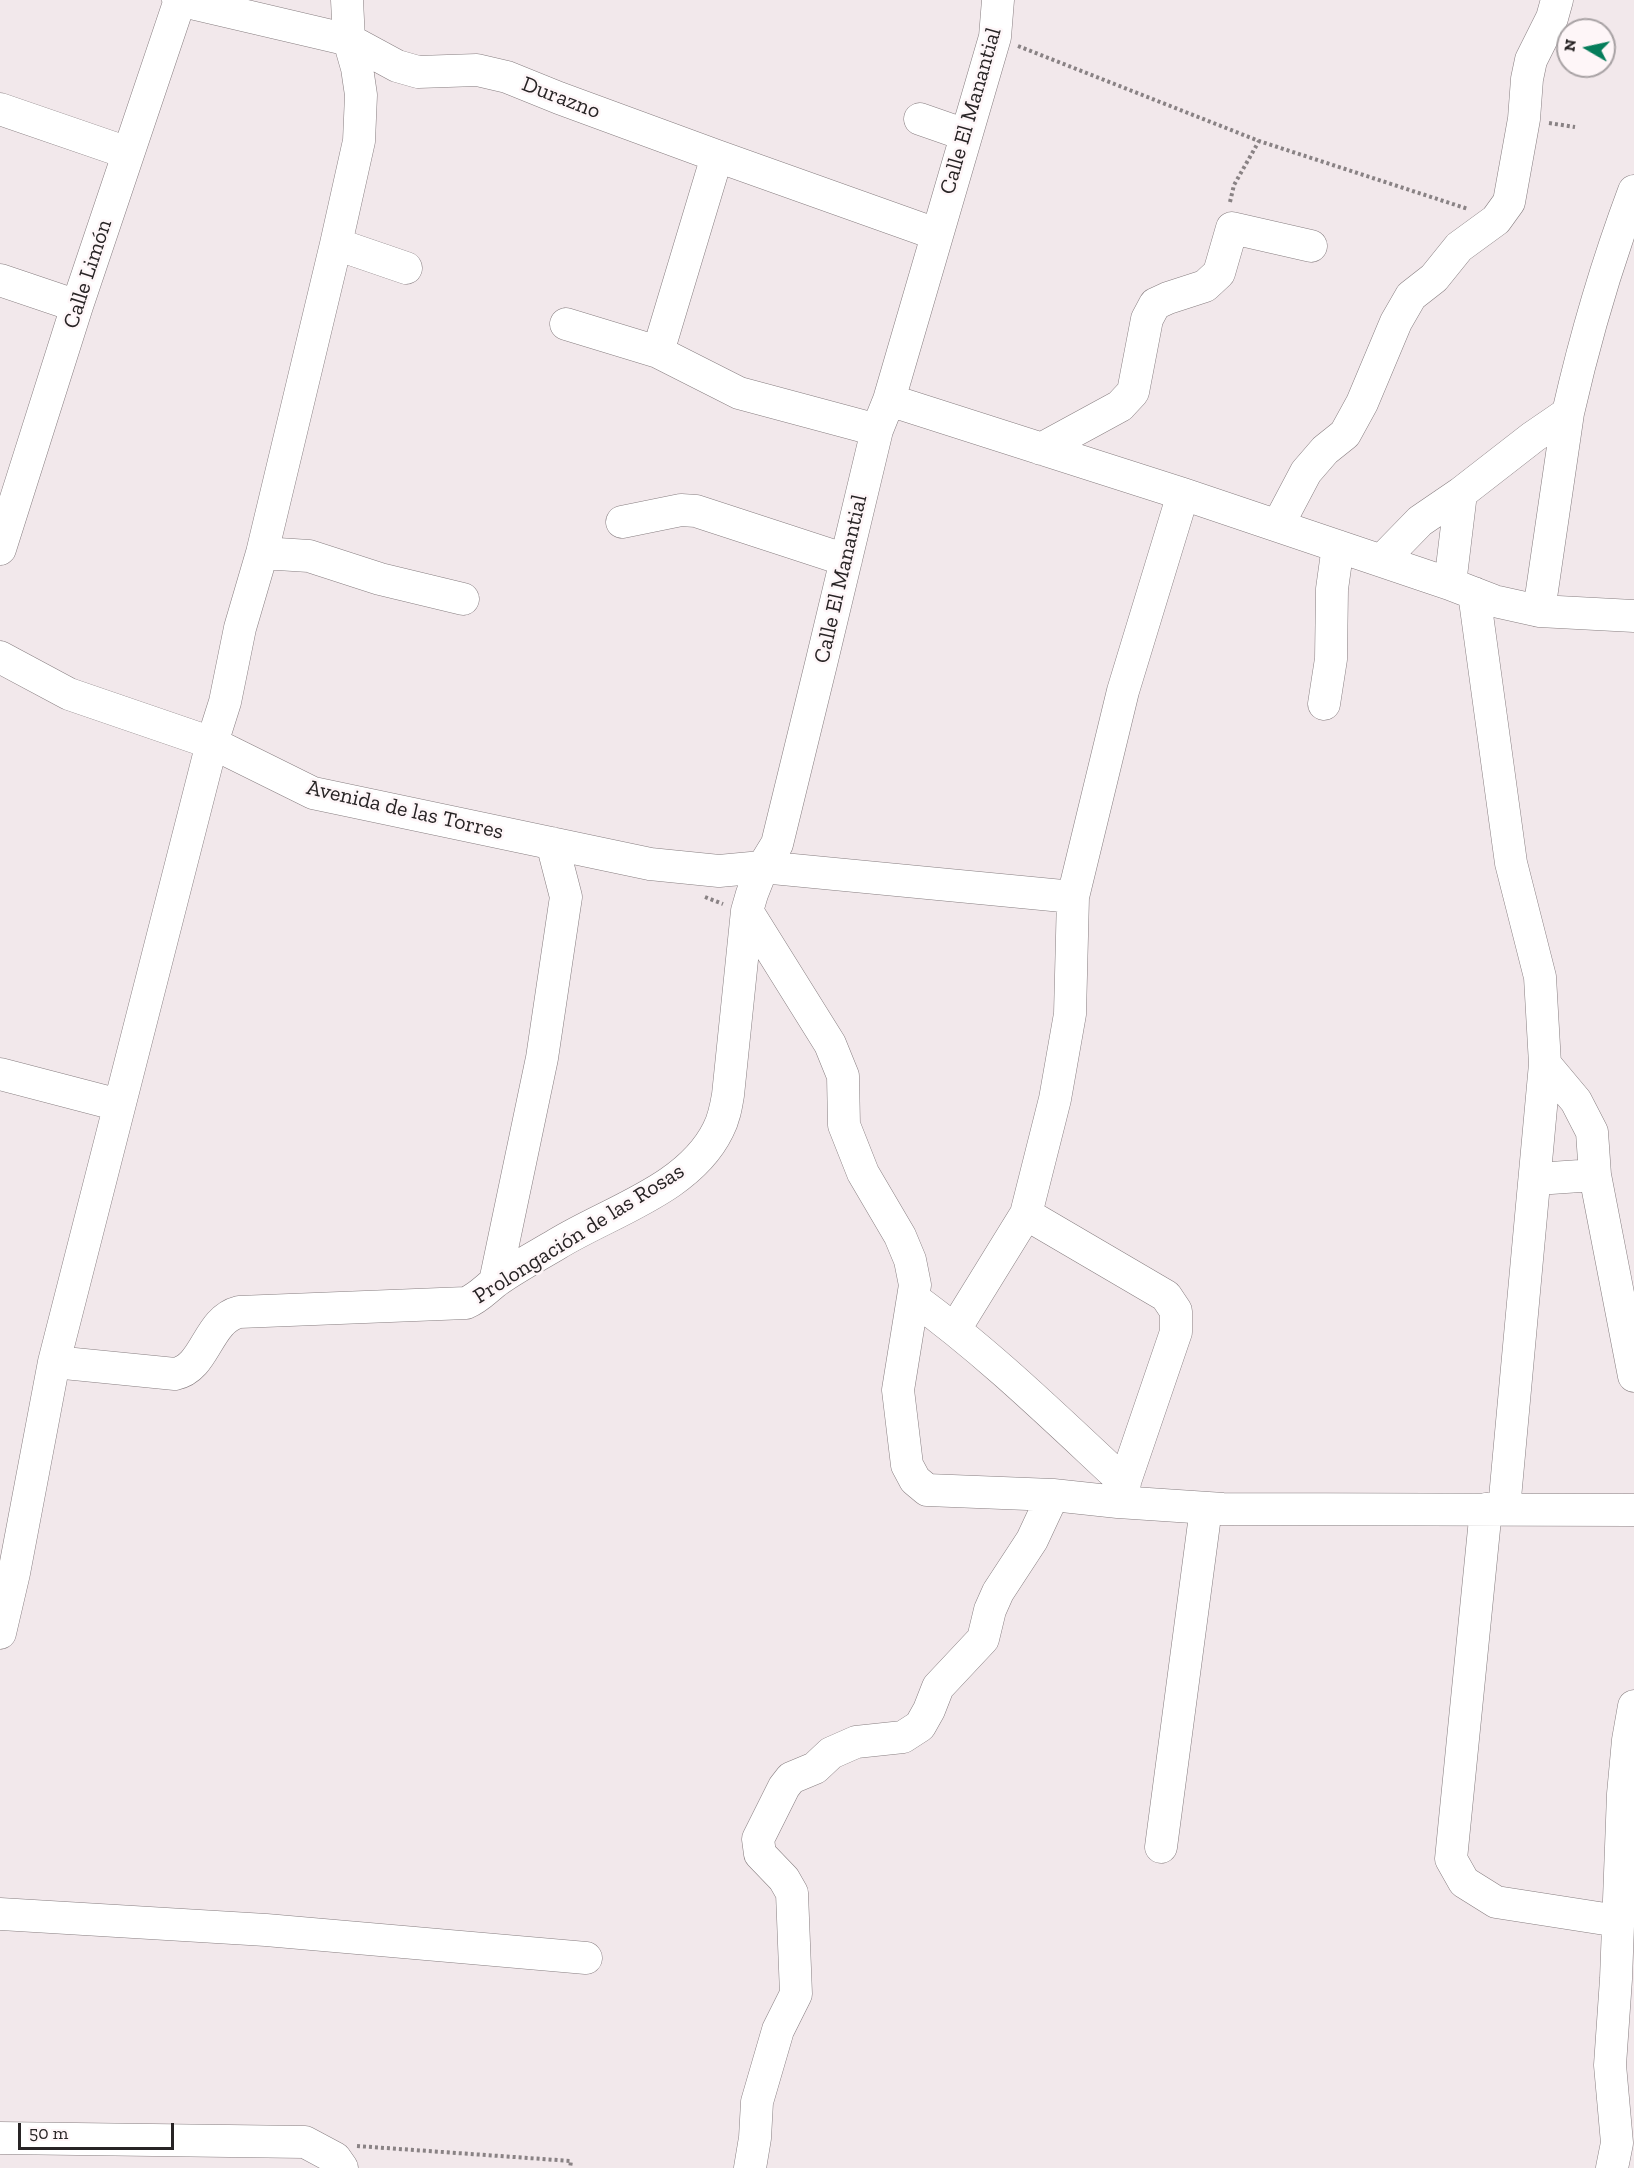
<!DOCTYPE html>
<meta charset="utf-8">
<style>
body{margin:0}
#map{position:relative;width:1634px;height:2168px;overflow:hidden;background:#f2e8eb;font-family:"Zilla Slab",serif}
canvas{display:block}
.north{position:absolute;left:1556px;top:18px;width:60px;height:60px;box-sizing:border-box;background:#fef6f8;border:2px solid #a8a2a4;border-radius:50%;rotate:279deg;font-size:16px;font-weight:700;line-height:24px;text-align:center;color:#282425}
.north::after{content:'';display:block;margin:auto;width:21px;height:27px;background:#057d5b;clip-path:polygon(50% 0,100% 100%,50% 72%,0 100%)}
.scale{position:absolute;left:18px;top:2123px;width:156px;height:27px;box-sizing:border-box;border:3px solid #282425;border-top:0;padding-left:8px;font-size:18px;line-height:21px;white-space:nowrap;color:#282425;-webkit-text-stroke:4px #fef6f8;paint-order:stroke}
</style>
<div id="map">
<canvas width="1634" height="2168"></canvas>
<div class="north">N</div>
<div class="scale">50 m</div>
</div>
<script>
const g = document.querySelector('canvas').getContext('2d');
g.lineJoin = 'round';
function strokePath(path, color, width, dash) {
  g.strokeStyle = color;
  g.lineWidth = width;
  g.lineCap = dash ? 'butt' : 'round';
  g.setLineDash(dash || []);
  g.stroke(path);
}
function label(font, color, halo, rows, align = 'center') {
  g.font = font + ' "Zilla Slab",serif';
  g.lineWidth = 5;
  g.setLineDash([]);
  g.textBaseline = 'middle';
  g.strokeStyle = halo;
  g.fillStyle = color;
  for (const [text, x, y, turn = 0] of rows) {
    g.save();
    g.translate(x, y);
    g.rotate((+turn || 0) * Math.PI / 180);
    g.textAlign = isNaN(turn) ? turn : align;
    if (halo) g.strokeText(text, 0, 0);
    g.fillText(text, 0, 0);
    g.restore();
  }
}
const minor = new Path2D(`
 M178,0L349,40L397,66L418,72L477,70L507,77L559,98L717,156L936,234
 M0,109L128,153
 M920,119L966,135
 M336,244L406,268
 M0,280L77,306
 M566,324L658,352L717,156
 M658,352L739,393L877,430
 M889,400L1183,494L1450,584L1494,601L1539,611L1634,616
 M1041,449L1120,406L1133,392L1147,319L1155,304L1168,298L1205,286L1219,273L1232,228L1311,246
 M622,522L681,510L696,511L846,560
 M1278,525L1306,472L1325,450L1345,434L1362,403L1396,322L1411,296L1434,278L1459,247L1496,220L1509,202L1524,119L1527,79L1531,60L1552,18L1557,0
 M0,549L77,306L180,0
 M262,553L309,556L380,579L463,599
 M1382,560L1420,521L1461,493
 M1450,584L1461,493L1533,437L1568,413C1585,338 1607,263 1634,191
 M1474,593L1511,863L1540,977L1545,1064L1576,1101L1592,1132L1595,1175L1634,1376
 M1539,611L1568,413
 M0,657L69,694L212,743L313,793L650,864L719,871L762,867L1073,897
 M1324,704L1331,659L1332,589L1338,546
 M747,911L830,1044L843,1076L844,1125L863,1173L900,1236L910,1260L915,1285L898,1390L907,1465L915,1480L927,1490L1053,1495L1118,1502L1223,1509L1634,1510
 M0,1074L119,1105
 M1536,1179L1595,1175
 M1026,1214L1166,1296L1176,1311V1332L1118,1502
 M495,1282L542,1058L564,910L566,897L552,843
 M913,1298C989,1353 1056,1419 1125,1483
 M955,1329L1026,1214L1055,1099L1070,1014L1073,897L1123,691L1183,494
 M54,1362L175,1374C206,1368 207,1320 239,1312L466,1303C478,1298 485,1290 495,1282C514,1268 537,1256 557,1244C611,1211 689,1189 718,1130C724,1119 726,1107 728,1095L747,911C753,886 763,865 777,844L822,660L877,430L889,400L995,37L998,0
 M1486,1509L1451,1859L1464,1882L1496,1902L1618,1921
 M1504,1509L1545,1064
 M0,1633L14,1573L54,1362L212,743L225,702L240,628L262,553L336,244L359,141L361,95L357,68L349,40L347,0
 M1161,1847L1206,1508
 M0,1914L266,1930L586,1958
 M0,2138L305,2142L335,2158L342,2168
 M750,2168L755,2138L757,2102L778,2030L796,1994L792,1893L784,1879L760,1854L758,1839L784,1787L791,1778L815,1768L831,1753L856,1742L903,1737L920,1726L929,1710L938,1687L983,1639L990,1610L998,1592L1032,1540L1053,1495
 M1612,2168L1617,2143L1610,2065L1616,1979L1623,1794L1628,1740L1634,1706`);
strokePath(minor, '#877e80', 33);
strokePath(new Path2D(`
 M1018,46L1259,141L1468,209
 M1549,123L1575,127
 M1230,202L1234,185L1259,141
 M705,897L723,904
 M357,2146L571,2161L570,2168`), '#898284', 4, [3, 3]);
strokePath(minor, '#fff', 32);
label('22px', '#282425', '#fef6f8', [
 ["Durazno",561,98,21],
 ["Calle El Manantial",971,111,-74],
 ["Calle Limón",88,274,-72],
 ["Calle El Manantial",841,579,-77],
 ["Avenida de las Torres",405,810,13],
 ["Prolongación de las Rosas",579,1234,-32]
]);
</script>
